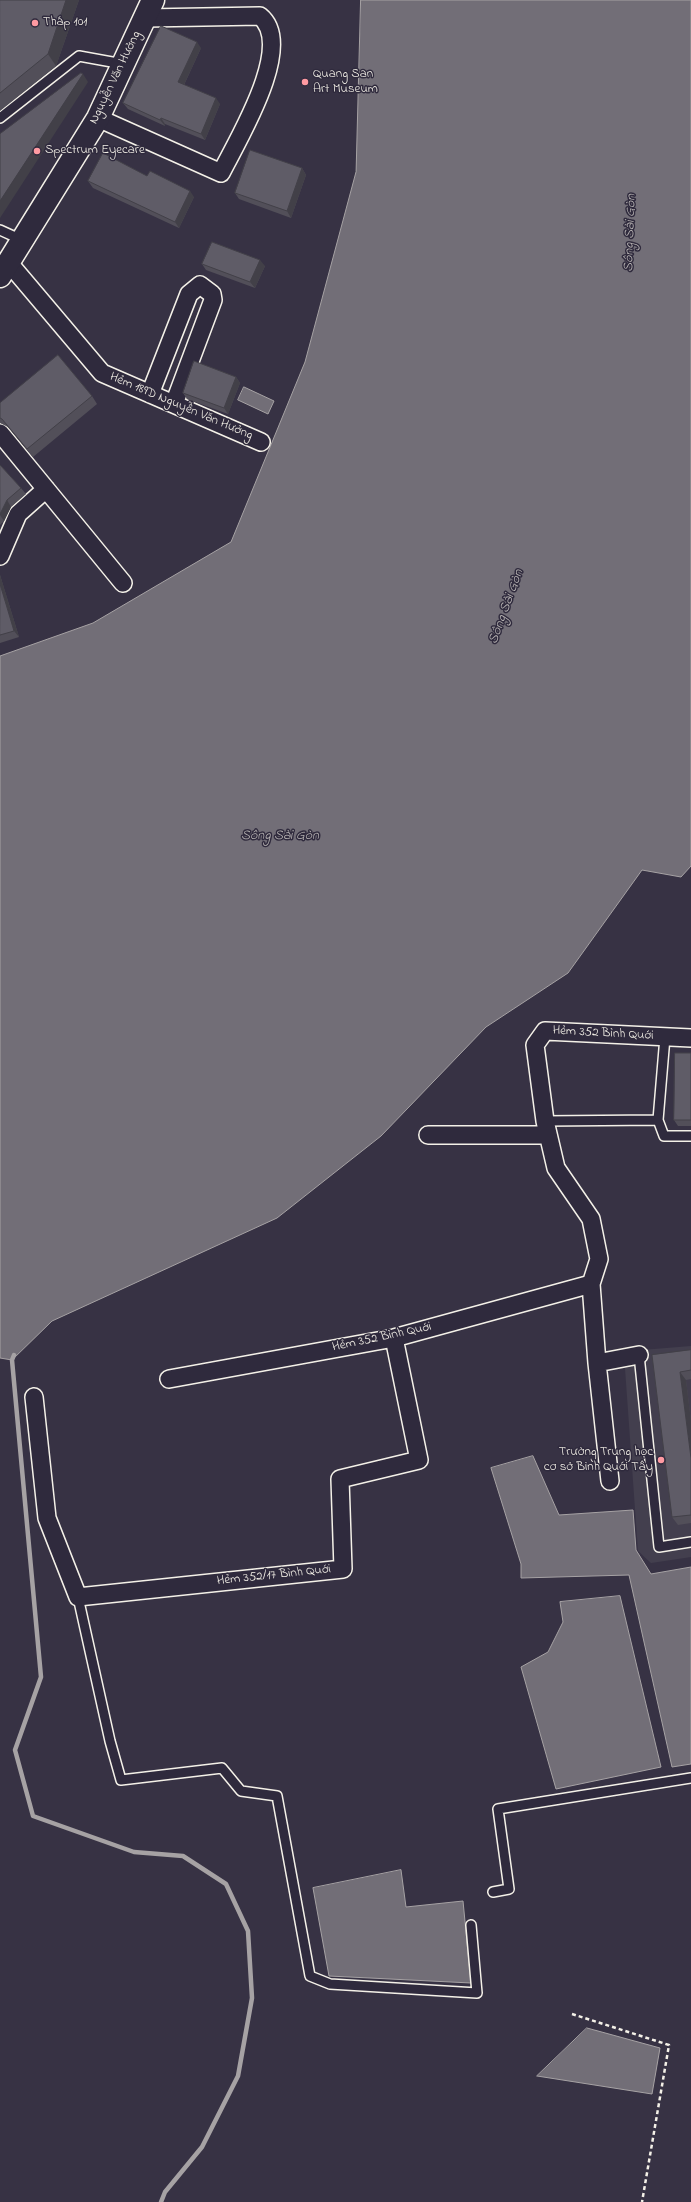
<!DOCTYPE html>
<meta charset="utf-8">
<style>
body{margin:0}
canvas{display:block;background:#373244}
</style>
<canvas width="691" height="2202"></canvas>
<script>
const g = document.querySelector('canvas').getContext('2d');
g.lineJoin = 'round';
function fill(path, color) {
  g.fillStyle = color;
  g.fill(path, 'evenodd');
}
function strokePath(path, color, width, dash) {
  g.strokeStyle = color;
  g.lineWidth = width;
  g.lineCap = dash ? 'butt' : 'round';
  g.setLineDash(dash || []);
  g.stroke(path);
}
function label(font, color, halo, rows, align = 'center') {
  g.font = font + ' "Indie Flower",sans-serif';
  g.lineWidth = 3;
  g.setLineDash([]);
  g.textBaseline = 'middle';
  g.strokeStyle = halo;
  g.fillStyle = color;
  for (const [text, x, y, turn = 0] of rows) {
    g.save();
    g.translate(x, y);
    g.rotate((+turn || 0) * Math.PI / 180);
    g.textAlign = isNaN(turn) ? turn : align;
    if (halo) g.strokeText(text, 0, 0);
    g.fillText(text, 0, 0);
    g.restore();
  }
}
fill(new Path2D(`
 M691,1346V1557L651,1563L638,1551L625,1368L632,1367L630,1351Z`), '#433f4e');
const water = new Path2D(`
 M361,0H691V866L681,877L642,870L568,973L486,1027L381,1136L277,1218L52,1321L12,1360L0,1358V656L93,623L231,542L305,362L356,172Z
 M244,387L274,401L268,414L238,400Z
 M533,1456L559,1515L633,1510L636,1550L651,1574L691,1567V1764L672,1767L629,1575L521,1578V1564L491,1468Z
 M620,1596L661,1767L556,1789L521,1667L548,1652L563,1622L560,1602Z
 M401,1870L406,1907L463,1901L471,1983L329,1976L313,1888Z
 M587,2028L660,2048L652,2094L537,2076Z`);
fill(water, '#726e77');
strokePath(water, '#a6a2a4', 1);
strokePath(new Path2D(`
 M14,1355L12,1360L41,1677L15,1750L33,1816L134,1852L183,1856L226,1884L248,1931L252,1998L238,2076L202,2147L165,2192L161,2202`), '#a6a2a4', 4.5);
const lane = new Path2D(`
 M0,118L79,56L123,64
 M0,230L22,240
 M658,1120L664,1136H691
 M545,1121L658,1120L665,1037
 M639,1355L659,1547L691,1542
 M78,1597L110,1741L121,1780L222,1768L241,1791L277,1796L310,1976L330,1984L477,1993L471,1925
 M493,1892L509,1889L498,1809L691,1778`);
const street = new Path2D(`
 M98,118L221,173C237,141 296,45 260,16L146,18
 M9,263L102,373L261,442
 M150,394L189,294L200,285L212,294L213,300L174,404
 M0,433L123,583
 M0,556L18,514L46,489
 M428,1135H548
 M591,1284L597,1363L610,1481
 M597,1363L639,1355
 M169,1379L394,1338L591,1284L599,1259L591,1219L556,1168L545,1121L535,1045L545,1031L691,1038
 M34,1397L47,1518L78,1597L343,1569L340,1479L419,1460L394,1338`);
const secondary = new Path2D(`
 M0,276L98,118L153,0`);
strokePath(lane, '#f4f1e8', 12);
strokePath(street, '#f4f1e8', 20);
strokePath(secondary, '#f4f1e8', 25);
strokePath(new Path2D(`
 M572,2014L669,2045L642,2202`), '#f4f1e8', 2.5, [4, 3]);
strokePath(lane, '#2f2a3d', 9);
strokePath(street, '#2f2a3d', 17);
strokePath(secondary, '#2f2a3d', 22);
fill(new Path2D(`
 M0,0H79L56,66L0,111Z
 M201,48L184,85L220,104L205,140L165,124V126L128,109L123,103Z
 M302,168L306,175L291,218L239,199L235,193Z
 M88,181L194,197L179,228L93,188Z
 M202,264L265,266L255,288L206,270Z
 M236,377L240,383L228,414L187,399L183,393Z
 M92,396L97,404L33,457L8,427L0,423V403Z
 M0,465L21,488L26,494L11,507L4,521L0,525Z
 M0,575L19,637L0,643Z
 M691,1053V1126H678L674,1120Z
 M691,1350V1379L686,1380L691,1421V1523L678,1525L672,1517L652,1355Z`), '#524f59');
fill(new Path2D(`
 M66,0H79L56,66L48,54Z
 M197,42L201,48L182,89L178,82Z
 M83,74L88,82L0,218V201Z
 M216,98L220,104L205,140L201,134Z
 M161,118L165,124V126L160,120Z
 M302,168L306,175L291,218L287,211Z
 M190,191L194,197L179,228L175,222Z
 M260,260L265,266L255,288L250,282Z
 M236,377L240,383L228,414L224,408Z
 M7,500L11,507L4,521L0,515V514Z
 M0,575L19,637L14,631L0,584Z
 M680,1372L686,1380L691,1421V1458Z`), '#424048');
const building = new Path2D(`
 M0,0H66L48,54L0,93Z
 M161,26L197,42L178,82L216,98L201,134L161,118L160,120L123,103Z
 M81,73L83,74L0,201V134Z
 M250,150L302,168L287,211L235,193Z
 M103,153L147,176L150,171L190,191L175,222L88,181Z
 M212,242L260,260L250,282L202,264Z
 M58,355L92,396L27,449L2,419L0,418V403Z
 M194,361L236,377L224,408L183,393Z
 M0,465L21,488L7,500L0,514Z
 M0,584L14,631L0,635Z
 M675,1053H691V1120H674Z
 M691,1350V1370L680,1372L691,1458V1515L672,1517L652,1355Z`);
fill(building, '#5f5c67');
strokePath(building, '#424048', 1);
for (const [x, y, r, color] of [
 [35,23,4,"#ff9aa2"],
 [305,82,4,"#ff9aa2"],
 [37,151,4,"#ff9aa2"],
 [661,1460,4,"#ff9aa2"]
]) {
  const dot = new Path2D();
  dot.arc(x, y, r, 0, 2 * Math.PI);
  g.fillStyle = color;
  g.fill(dot);
  strokePath(dot, '#2f2a3d', 1.5);
}
label('13px', '#f4f1e8', '#2f2a3d', [
 ["Tháp 101",43,23],
 ["Quang San",313,75],
 ["Art Museum",313,90],
 ["Spectrum Eyecare",45,151],
 ["Trường Trung học",653,1453,"right"],
 ["cơ sở Bình Quới Tây",653,1468,"right"]
], 'left');
label('13px', '#f4f1e8', '#2f2a3d', [
 ["Nguyễn Văn Hưởng",116,78,-64],
 ["Hẻm 189D Nguyễn Văn Hưởng",181,407,23],
 ["Hẻm 352 Bình Quới",603,1034,3],
 ["Hẻm 352 Bình Quới",382,1338,-12],
 ["Hẻm 352/17 Bình Quới",274,1576,-6]
]);
label('italic 14px', '#bab6b5', '#2f2a3d', [
 ["Sông Sài Gòn",631,233,-88],
 ["Sông Sài Gòn",507,607,-70],
 ["Sông Sài Gòn",280,837]
]);
</script>
